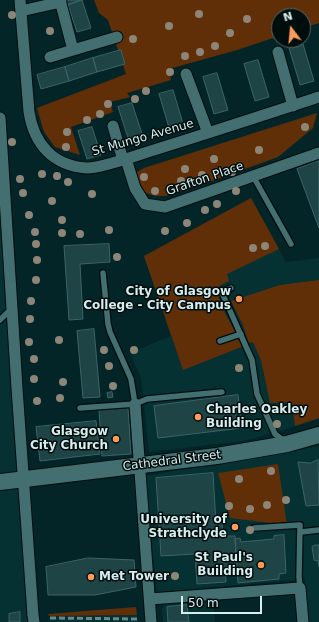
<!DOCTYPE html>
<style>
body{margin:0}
#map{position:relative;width:319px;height:622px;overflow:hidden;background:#042527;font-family:"DejaVu Sans",sans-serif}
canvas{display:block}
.north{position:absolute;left:271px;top:8px;width:40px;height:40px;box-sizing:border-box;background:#000d0d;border:1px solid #566767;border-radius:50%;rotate:344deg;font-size:11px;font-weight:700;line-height:16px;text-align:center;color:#d7edee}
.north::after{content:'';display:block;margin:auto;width:14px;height:18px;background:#fe9b58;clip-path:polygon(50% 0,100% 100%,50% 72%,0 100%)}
.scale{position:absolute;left:181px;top:596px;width:81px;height:18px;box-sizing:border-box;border:2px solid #d7edee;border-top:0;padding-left:5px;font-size:12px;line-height:14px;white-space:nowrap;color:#d7edee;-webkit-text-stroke:3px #000d0d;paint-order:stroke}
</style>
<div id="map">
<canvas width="319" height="622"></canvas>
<div class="north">N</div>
<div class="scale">50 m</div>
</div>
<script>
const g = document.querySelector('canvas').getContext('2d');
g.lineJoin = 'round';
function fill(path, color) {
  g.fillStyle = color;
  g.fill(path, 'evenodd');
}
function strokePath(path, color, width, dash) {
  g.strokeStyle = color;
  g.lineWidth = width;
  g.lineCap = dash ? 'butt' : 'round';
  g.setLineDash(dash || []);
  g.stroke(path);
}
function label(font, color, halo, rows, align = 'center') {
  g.font = font + ' "DejaVu Sans",sans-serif';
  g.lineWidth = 3;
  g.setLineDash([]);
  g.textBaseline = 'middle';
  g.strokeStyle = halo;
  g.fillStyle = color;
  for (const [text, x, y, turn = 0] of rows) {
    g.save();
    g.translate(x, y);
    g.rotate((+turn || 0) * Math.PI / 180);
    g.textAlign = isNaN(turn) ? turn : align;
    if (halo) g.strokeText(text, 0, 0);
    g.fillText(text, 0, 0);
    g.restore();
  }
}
fill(new Path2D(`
 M251,198L286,262L319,258V419L263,436L243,441L149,452L141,378L130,353L171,336L144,256Z
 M7,226L34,622H0V227Z
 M319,446V622H307L305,579L157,592L145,476Z
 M213,601L215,622H163L162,608L165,604Z
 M137,615L138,622H50L49,616Z`), '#053133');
fill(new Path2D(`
 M94,0H319V23L303,28V16H279V36L237,50L169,69L171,80L127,93L130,97L110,102L113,112L71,127L80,155L55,147L44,132L37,108L126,74L108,20L99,13Z
 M317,113L313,128L278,157L209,182L165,196H156L146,193L140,184L135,173L144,168Z
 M251,198L279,249L227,274L229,281L222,284L218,288C216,304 236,331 244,346L183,370L144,256Z
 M319,280V418L295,426L292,402L270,403L261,360L253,342L249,343L243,325L231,301L280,285Z
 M278,464L287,525L230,518L218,473Z
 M136,607L137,615L49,616L48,614Z`), '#602f08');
const building = new Path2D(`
 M67,0H82L68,5Z
 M82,0L91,28L77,32L68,5Z
 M303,44L314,81L300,85L289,48Z
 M121,50L125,64L97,72L93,58Z
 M93,58L97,72L69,81L65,67Z
 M258,60L269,97L255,101L244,64Z
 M65,67L69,81L41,89L37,75Z
 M217,73L228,110L214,114L203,77Z
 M173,90L184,127L170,131L159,94Z
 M132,103L144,140L130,144L118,107Z
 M92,127L101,155L87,159L78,131Z
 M319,161V228L297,169Z
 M109,244L110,262L80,264L83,319L69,320L64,246Z
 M94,329L100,397L83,398L77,331Z
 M112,392L113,397L108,398L107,393Z
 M238,395L242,428L158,438L154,406Z
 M128,408L131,454L102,456L99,410Z
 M96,421L100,454L40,461L36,427Z
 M318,460L319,505L306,506L298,462L310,463Z
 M213,473L216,523H222L223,536H235L236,556H234L235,566L225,567L226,582L197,584L195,554L161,556L156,478Z
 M284,535L286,573L279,574V579L238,583L235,539L240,538L241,542L274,539V536Z
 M315,545H319V567L318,561L314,560L312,547Z
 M88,558L134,560L136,587L95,595H48L46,567Z
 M187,605L189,622H168L167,607Z
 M20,612V622H9V614Z`);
fill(building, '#1f4446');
strokePath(building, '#3a6466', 1);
const lane = new Path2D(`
 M253,176L291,244
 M103,273L108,324L110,332L131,379L135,404
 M231,288L226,290L223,295L252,360L257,394L275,434L284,441
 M0,320L11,309
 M220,341L241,334
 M80,408L135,404L147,399L222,392
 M254,528L300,525L299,577L300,588
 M301,532L319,530`);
const street = new Path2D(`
 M20,0L29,112C34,144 53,166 87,168C103,168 137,155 154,150C209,133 264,115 319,97
 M21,11L61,2
 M73,50L117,37
 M278,52L293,106
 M50,57L73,50L60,0
 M186,74L208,133
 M0,118L17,388L33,615
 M113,126L123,160
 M126,159L135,188L145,204L165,207L319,153
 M135,404L151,622
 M150,599L300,588L303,622`);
const secondary = new Path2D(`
 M0,482L217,456L287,444L319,435`);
strokePath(lane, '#000d0e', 8);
strokePath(street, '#000d0e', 13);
strokePath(secondary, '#000d0e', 18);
strokePath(lane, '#446f70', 5.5);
strokePath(street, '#446f70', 11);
strokePath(secondary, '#446f70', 16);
strokePath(new Path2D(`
 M50,618L138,619`), '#6b8789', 3, [6, 3]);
const streetBridge = new Path2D(`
 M33,615L34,622`);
strokePath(streetBridge, '#000d0e', 13, []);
strokePath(streetBridge, '#446f70', 11);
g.fillStyle = '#8c8578';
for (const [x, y] of [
 [199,14],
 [12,15],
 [247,19],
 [169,26],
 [50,31],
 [230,33],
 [133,39],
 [215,46],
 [200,52],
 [185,56],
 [170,72],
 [146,91],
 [135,99],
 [108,104],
 [100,114],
 [87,120],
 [305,127],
 [67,132],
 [12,142],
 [66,147],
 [259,150],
 [214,159],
 [185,169],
 [232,172],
 [42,174],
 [202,175],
 [57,176],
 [144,177],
 [20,179],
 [181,181],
 [68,182],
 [155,191],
 [236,191],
 [23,193],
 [92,194],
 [52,201],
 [217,204],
 [205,210],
 [29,215],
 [62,220],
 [187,223],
 [109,230],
 [165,231],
 [35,232],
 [62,233],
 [80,234],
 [36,244],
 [265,246],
 [253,248],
 [117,257],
 [37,260],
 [36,280],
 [31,301],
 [30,319],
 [59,340],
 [29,342],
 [104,350],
 [134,350],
 [34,359],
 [109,366],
 [239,368],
 [34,379],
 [63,382],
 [113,386],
 [60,398],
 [37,401],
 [277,424],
 [271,471],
 [239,479],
 [286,500],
 [267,505],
 [229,506],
 [250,509],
 [250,530],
 [175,576]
]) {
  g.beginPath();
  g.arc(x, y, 4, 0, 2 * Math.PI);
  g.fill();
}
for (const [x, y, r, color] of [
 [239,299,4,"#fe9b58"],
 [198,417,4,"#fe9b58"],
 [116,439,4,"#fe9b58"],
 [235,527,4,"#fe9b58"],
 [261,565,4,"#fe9b58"],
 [91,577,4,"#fe9b58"]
]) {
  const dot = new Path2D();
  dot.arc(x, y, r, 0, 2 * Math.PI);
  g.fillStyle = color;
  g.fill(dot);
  strokePath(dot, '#000d0d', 1.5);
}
label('12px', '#d7edee', '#000d0d', [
 ["St Mungo Avenue",143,138,-16],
 ["Grafton Place",205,179,-19],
 ["Cathedral Street",172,461,-7]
]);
label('bold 12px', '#d7edee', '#000d0d', [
 ["City of Glasgow",231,292],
 ["College - City Campus",231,306],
 ["Charles Oakley",206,410,"left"],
 ["Building",206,424,"left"],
 ["Glasgow",108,432],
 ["City Church",108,446],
 ["University of",227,520],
 ["Strathclyde",227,534],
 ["St Paul's",253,558],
 ["Building",253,572],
 ["Met Tower",99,577,"left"]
], 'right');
</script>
